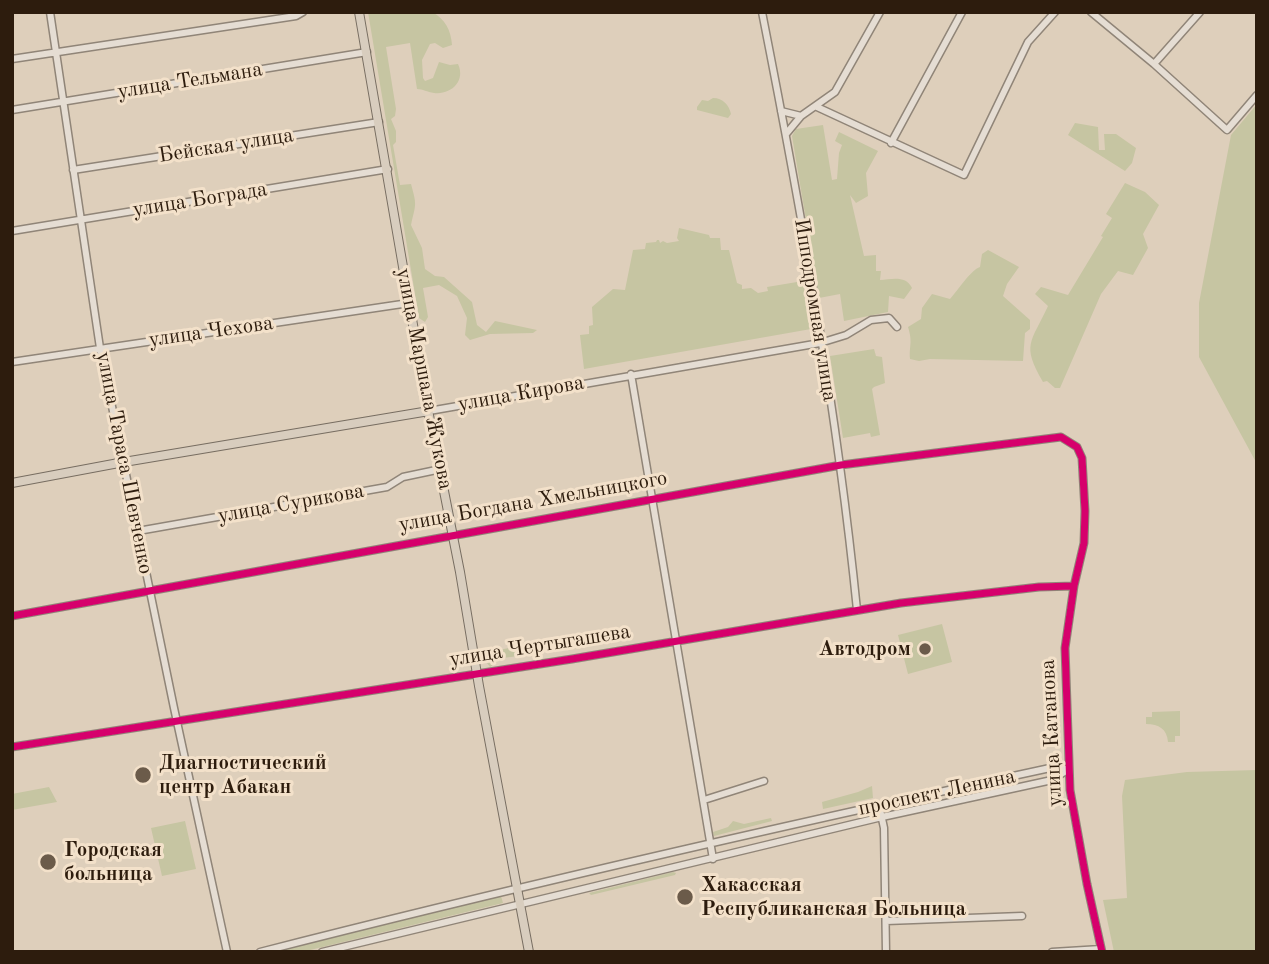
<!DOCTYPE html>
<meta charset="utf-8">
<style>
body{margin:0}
#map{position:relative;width:1269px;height:964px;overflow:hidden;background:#decfbb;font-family:"Old Standard TT",serif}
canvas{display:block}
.frame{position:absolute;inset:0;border:14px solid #2d1c0d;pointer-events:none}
</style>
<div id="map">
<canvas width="1269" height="964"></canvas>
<div class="frame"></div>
</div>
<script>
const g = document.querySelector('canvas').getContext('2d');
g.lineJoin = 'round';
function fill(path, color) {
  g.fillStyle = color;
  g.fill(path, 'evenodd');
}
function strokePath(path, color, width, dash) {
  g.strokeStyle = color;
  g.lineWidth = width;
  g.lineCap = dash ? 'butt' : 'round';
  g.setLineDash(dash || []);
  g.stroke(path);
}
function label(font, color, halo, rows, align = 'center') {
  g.font = font + ' "Old Standard TT",serif';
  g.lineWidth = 6;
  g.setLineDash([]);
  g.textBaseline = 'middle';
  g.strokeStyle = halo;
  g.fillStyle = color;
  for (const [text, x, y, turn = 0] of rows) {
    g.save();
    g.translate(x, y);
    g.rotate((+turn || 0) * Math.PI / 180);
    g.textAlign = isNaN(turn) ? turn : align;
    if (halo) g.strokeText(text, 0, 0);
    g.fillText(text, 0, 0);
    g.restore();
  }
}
fill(new Path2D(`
 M368,12H432C445,19 451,30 452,45L443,48L435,43L430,44L422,60L423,78L425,81L433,78L439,62L450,65L458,64C466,81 451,95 434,93C427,92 423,89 417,89L410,43L386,47L396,109L395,116L391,119L396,131V142L393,145L400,185L411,184C417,206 416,203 411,225L422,248L425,269L435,276L444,277L472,302L477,325L486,332L495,321L537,330L533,333L490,334L470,340L465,335L467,318L457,296L439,285L423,288L428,317L425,322L419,318Z
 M713,98C723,98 729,105 731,114L728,118L697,110V107L702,100L708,101Z
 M1257,104V464L1199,357V303L1231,135Z
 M1075,123L1098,127L1099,150H1105L1104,134H1116L1136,148L1132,163L1125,171L1068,135Z
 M823,125L832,180L837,179L839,153L842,145L835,141L839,132L878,151L866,173L868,196L856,203L850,195L864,256L876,255V271H881L880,280C892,279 906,275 912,288L904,299L889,296L888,312L844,321L840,294L819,298L792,136L796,129Z
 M1125,183L1145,192L1159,205L1143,234L1148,248L1133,275L1118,271L1101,294L1060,388H1055L1047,381L1043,382C1021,344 1031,343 1048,306L1035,294L1041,287L1068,295L1103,237L1101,236L1112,218L1106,214Z
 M679,228L709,235L710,238H720L721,250H729L737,283L742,285V289L751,288L758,293L768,291L767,287L803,281L811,329L584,369L580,335L589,334V326L593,325L592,307L613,289L625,290L633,250L645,249L646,243L656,242L657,240H659L660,243L663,241L667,243L679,241L677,238Z
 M988,250L1019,267L1007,284L1003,296L1030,320V329L1025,333L1023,361L930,359L919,361L910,359C909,345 913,343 908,327L921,319L922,308L932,294L950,299C958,290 971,270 980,267L982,254Z
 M874,349L876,356L882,357L885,383L874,387L872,389L880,435L871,437L870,433L843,438L830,356Z
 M942,624L952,662L908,674L898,635Z
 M524,645L538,646L542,653L503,658L490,667L484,659L489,652Z
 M1180,711V736H1175V742H1168C1167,729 1159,724 1146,724V717H1152V712Z
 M1257,770V952H1114L1103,900L1127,898L1122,796L1125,780L1187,772Z
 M872,786L873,798L823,809L822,802L858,792Z
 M49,787L57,802L12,810V794Z
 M771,818L772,821L714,836L713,832L728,827L733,821L744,824Z
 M185,821L196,869L162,876L151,828Z
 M673,872L676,873L675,875L591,895L589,893Z
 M501,896L503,903L302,952H274Z`), '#c6c5a2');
const minor = new Path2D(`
 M50,12L100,348L174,708L227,952
 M762,12C801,210 837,410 857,610
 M1091,12L1154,64L1227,130L1257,95
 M12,59L296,16L303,12
 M1154,64L1200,12
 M817,107L964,175L1028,42L1055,12
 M12,110L367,52
 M781,111L801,116
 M786,134L801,116L835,92L880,12
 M891,143L962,12
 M73,170L379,122
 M12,231L388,169
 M12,362L409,303
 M631,374L713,859
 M429,411L820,343L846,335L871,320L889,318L897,327
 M138,531L387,487L403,477L441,469
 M12,616L841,465L1061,437L1077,447L1082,458L1085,511L1084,543L1074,586L1065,648L1070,790L1087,884L1102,952
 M12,747L572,659L901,603L1039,587L1074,586
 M704,800L764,781
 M879,805L884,828L886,952
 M886,921L1022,916
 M260,952C522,885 786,825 1050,768L1069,769
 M322,952L882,817L1052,780L1069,769
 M1052,952L1101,949`);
const major = new Path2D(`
 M359,12L426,400L460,572L479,686L529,952
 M12,483L124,462L429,411`);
strokePath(minor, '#908578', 9);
strokePath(major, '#776d61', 10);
strokePath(minor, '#e5ddd3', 6);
strokePath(major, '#d8cdbe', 8);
strokePath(new Path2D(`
 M12,616L841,465L1061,437L1077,447L1082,458L1085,511L1084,543L1074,586L1065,648L1070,790L1087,884L1102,952
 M12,747L572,659L901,603L1039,587L1074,586`), '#d6006c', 7);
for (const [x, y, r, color] of [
 [925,649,7,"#6b5b4a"],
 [143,775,9,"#6b5b4a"],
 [48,862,9,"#6b5b4a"],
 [685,897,9,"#6b5b4a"]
]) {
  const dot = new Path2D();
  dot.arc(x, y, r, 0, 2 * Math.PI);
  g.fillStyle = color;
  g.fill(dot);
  strokePath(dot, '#f3e1ca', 2.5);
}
label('21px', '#2d1c0d', '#f3e1ca', [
 ["улица Тельмана",190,81,-9],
 ["Бейская улица",226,146,-9],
 ["улица Бограда",200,200,-9],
 ["Ипподромная улица",815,310,81],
 ["улица Чехова",211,332,-8],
 ["улица Маршала Жукова",424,379,79],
 ["улица Кирова",521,394,-10],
 ["улица Тараса Шевченко",124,463,79],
 ["улица Богдана Хмельницкого",533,502,-10],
 ["улица Сурикова",291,504,-10],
 ["улица Чертыгашева",540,646,-9],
 ["улица Катанова",1052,733,-93],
 ["проспект Ленина",937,793,-12]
]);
label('bold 21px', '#2d1c0d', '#f3e1ca', [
 ["Автодром",911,649,"right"],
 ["Диагностический",159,763],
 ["центр Абакан",159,787],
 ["Городская",64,850],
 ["больница",64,874],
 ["Хакасская",701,885],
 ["Республиканская Больница",701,909]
], 'left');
</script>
